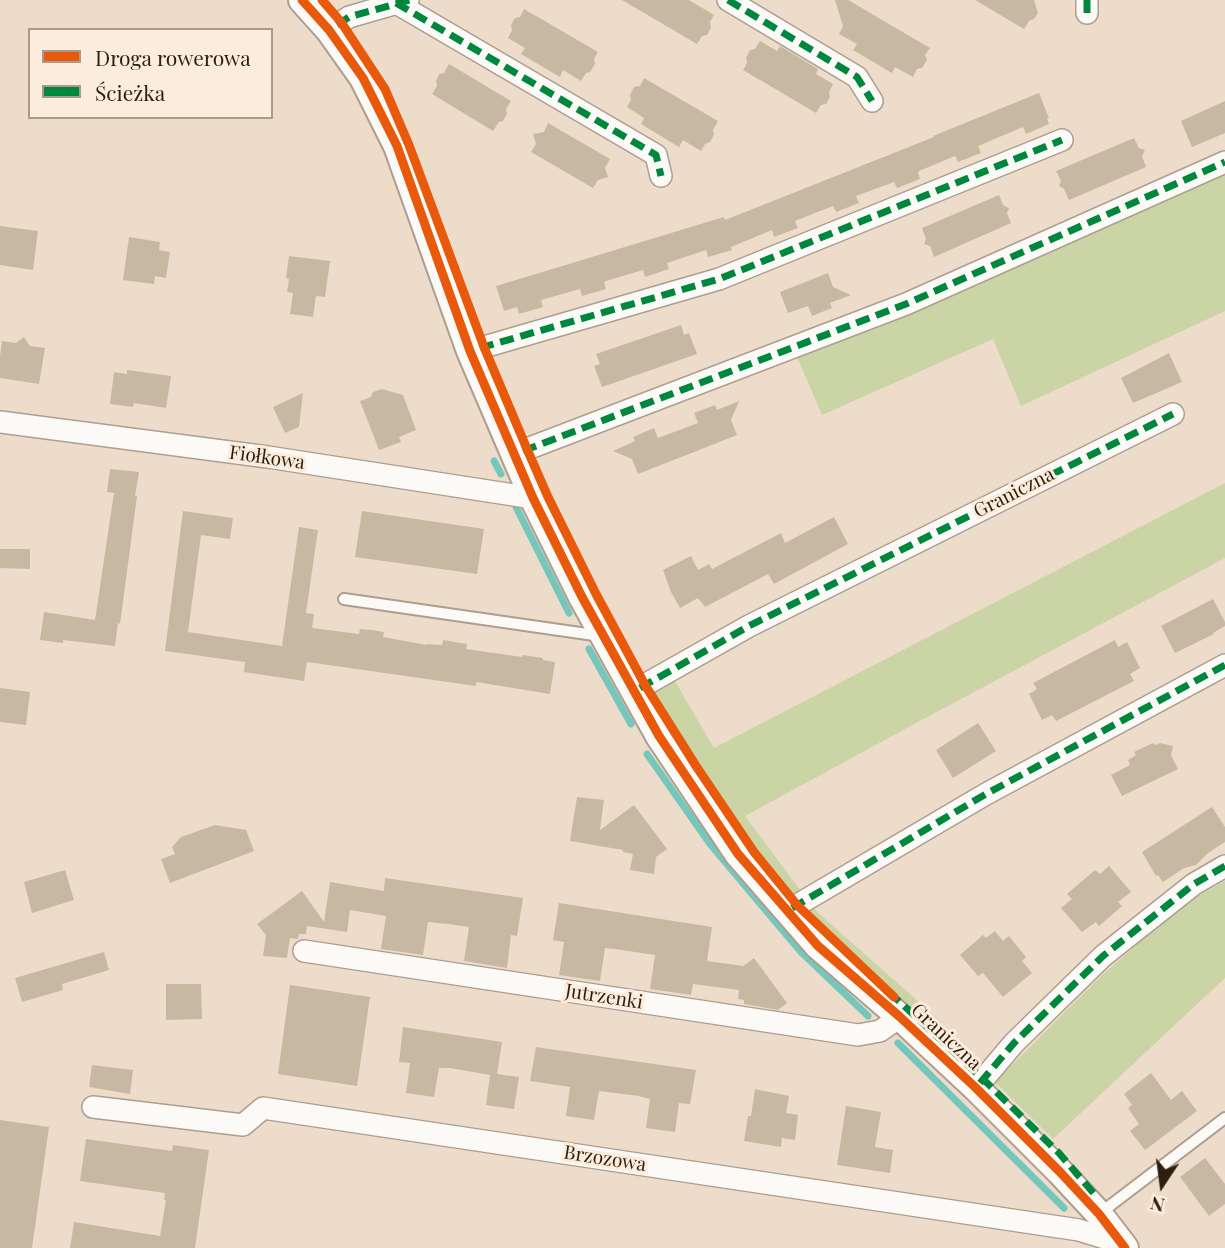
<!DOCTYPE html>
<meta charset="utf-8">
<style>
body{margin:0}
#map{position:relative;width:1225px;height:1248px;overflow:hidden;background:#eddcca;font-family:"Playfair Display",serif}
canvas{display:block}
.legend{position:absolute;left:28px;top:28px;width:245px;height:91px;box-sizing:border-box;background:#fcecdc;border:2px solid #a99a8a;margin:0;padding:9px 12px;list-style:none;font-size:21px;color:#2c1f0f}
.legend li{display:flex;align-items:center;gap:14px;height:35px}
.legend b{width:35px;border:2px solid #a99a8a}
.north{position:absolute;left:1127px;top:1150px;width:70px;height:70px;-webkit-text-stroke:5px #fcecdc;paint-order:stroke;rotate:193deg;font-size:19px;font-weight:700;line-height:28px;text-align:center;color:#2c1f0f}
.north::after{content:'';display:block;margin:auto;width:24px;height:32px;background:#2c1f0f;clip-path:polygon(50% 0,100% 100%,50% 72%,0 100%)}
</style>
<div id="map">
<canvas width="1225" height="1248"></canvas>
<ul class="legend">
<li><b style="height:9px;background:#e8590c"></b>Droga rowerowa</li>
<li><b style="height:9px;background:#00873e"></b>Ścieżka</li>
</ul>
<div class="north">N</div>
</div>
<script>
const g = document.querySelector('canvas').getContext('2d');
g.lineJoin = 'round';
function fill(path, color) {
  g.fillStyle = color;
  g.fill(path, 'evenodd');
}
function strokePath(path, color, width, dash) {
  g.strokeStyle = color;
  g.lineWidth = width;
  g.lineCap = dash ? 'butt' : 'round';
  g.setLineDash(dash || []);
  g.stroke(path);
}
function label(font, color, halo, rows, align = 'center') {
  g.font = font + ' "Playfair Display",serif';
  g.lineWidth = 6;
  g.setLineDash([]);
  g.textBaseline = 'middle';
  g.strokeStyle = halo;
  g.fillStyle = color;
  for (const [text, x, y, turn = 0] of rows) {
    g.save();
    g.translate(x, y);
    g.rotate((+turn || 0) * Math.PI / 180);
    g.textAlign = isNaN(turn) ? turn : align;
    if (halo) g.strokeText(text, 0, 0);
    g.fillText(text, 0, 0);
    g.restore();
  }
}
fill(new Path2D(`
 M1225,168V311L1021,406L993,339L822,415L797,357Z
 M1225,483V558L905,729L745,816L815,910L938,1019L981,1066L975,1065L793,900L710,783L645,678H673L714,748Z
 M1225,881V978L1053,1139L995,1082L1101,976L1182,905Z`), '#cad4a4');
strokePath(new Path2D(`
 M494,461L501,474
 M516,507L569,613
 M589,649L631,724
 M647,754L710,844L752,894L801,952L868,1016
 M898,1043L1064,1208`), '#76c7bb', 7);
fill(new Path2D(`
 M622,0H689L714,15L710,22L711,28L707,35L702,36L697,44Z
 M835,0H848L930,48L925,55L927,60L922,68L917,69L913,77L895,67L892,73L853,50L857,44L839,34L843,26Z
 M975,0H1034L1038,13L1034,19L1029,21L1024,29Z
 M524,9L598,52L594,59L595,64L590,72L586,73L581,81L563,70L560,77L521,54L525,48L508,38L512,30L511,25L515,18L520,17Z
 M760,41L777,51L780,46L818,69L816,74L833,84L829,92L830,97L826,104L821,105L816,113L743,70L747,63L746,58L750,50L755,49Z
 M449,64L511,101L506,109L507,114L503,121L499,122L493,131L432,94L437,86L436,81L439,74L444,73Z
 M644,78L718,121L713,130L714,135L710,142L705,144L701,151L683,140L679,147L641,124L644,118L627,107L631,100L630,95L634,87L640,86Z
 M1039,93L1049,118H1047L1049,124L1026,134L1023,127L978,146L981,153L958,162L955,156L919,171L918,173L920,179L897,188L894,182L856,196L859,203L836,212L833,206L795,221L798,228L774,237L772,230L731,247L732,250L708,257L706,250L667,263L669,269L645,277L643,270L606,281L604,282L606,289L582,296L580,289L541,300L543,307L519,314L517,307L504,311L496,286L724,217L725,220L934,137L933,136Z
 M1225,101V133L1192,147L1181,121Z
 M548,123L610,159L605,168L608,177L598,180L593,188L531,152L536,144L533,134L544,132Z
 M1134,138L1139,148L1145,150L1142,156L1146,167L1069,200L1064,189L1059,186L1061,181L1056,171Z
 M999,195L1003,205L1009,208L1007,213L1011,223L934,257L930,246L924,244L926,239L922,228Z
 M0,226L38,231L33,270L0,265Z
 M129,237L160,242L159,250L170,252L166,278L155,276L154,284L123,280Z
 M289,256L330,261L325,297L316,296L313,317L290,314L293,293L287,292L289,279L286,278Z
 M828,273L833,287L851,295L830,303L832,308L812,316L808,306L788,313L780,292Z
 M681,325L684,335L689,333L697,354L602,387L594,366L600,364L596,354Z
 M24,337L30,346L45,348L39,384L0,378V356L2,341L16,343Z
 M1169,353L1182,382L1133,403L1121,378Z
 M127,370L171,376L166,408L134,403L133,407L110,404L114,372L127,374Z
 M382,389L403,395L416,430L399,437L401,442L379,450L360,401L371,397L373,392Z
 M303,393L299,427L285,433L273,407Z
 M739,401L731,420L737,435L722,441L638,474L632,459L613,451L635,441L633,437L654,428L658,438L698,423L694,413L715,405L717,410Z
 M110,469L139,472L135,496H137L126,579L120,624L118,623L115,646L63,640V643L40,640L44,612L95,620L114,493L107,492Z
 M183,511L233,518L230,539L201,535L188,632L282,646L299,527L318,530L306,613L314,614L312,628L359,634L360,629L372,630L384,632L383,637L427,645V644L442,645L443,640L467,644L466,649L522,657L523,655L543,658V660L555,662L550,694L476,682V686L307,662L304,681L244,672L245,662L165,651Z
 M362,511L484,529L477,574L355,557Z
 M834,517L848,544L774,584L768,574L705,607L698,598L680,608L671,592L663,570L691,556L698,570L709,564L712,569L781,533L785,543Z
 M0,549H30V569L0,568Z
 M1213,599L1225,622V626L1213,633L1214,634L1175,653L1161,626Z
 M1115,640L1118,647L1127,642L1140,668L1130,674L1134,681L1056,721L1052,715L1042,720L1029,694L1037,689L1033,683Z
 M0,688L30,692L26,725L0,722Z
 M978,723L996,751L953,778L936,750Z
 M1153,743L1155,745L1160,743L1173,746L1171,755L1178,769L1122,796L1111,775L1130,765L1128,760L1136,755L1134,752Z
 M577,797L604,800L600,830L634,805L667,849L656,857L654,874L630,870L633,854L623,852V850L570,841Z
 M1212,807L1225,827V842L1208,853L1196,865L1184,868L1163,882L1158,875L1156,876L1142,852Z
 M215,825L246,830L254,851L170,883L161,859L175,854L172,847L181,837Z
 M1109,866L1131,892L1118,902L1122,906L1099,926L1096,922L1082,932L1061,908L1072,899L1067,894L1095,870L1100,874Z
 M65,870L74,900L32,913L24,882Z
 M385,878L523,898L517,936L511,935L507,968L464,961L469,927L448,924L428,922L423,955L381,949L386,916L350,910L347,932L307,926L306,934H299L298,939L290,938L287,958L263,956L266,935L257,924L302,891L324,922L330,882L384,891Z
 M559,903L712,927L707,961L743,966L754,958L787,1003L778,1010L744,1004V1000L738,999L739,990L693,984L691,995L650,989L655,955L615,949L605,948L600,981L559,975L564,942L553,940Z
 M995,931L1003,941L1009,936L1026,957L1022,961L1032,973L1003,997L983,973L978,976L960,955L983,935L986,938Z
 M104,952L109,970L62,984L63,990L22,1002L15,978Z
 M166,984H201L202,1019L166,1020Z
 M290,985L370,997L357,1086L278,1074Z
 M403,1027L502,1042L497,1074L519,1077L514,1109L486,1105L490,1075L450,1068H439L434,1097L406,1093L410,1063L399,1062Z
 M536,1047L696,1070L690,1104L679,1103L675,1132L646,1128L650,1099L639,1096L599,1091L594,1120L566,1116L570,1087L530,1081Z
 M92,1065L133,1070L130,1094L89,1087Z
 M1151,1073L1171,1100L1182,1091L1197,1111L1145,1150L1130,1131L1139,1124L1128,1108L1132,1105L1124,1094Z
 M755,1089L789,1096L786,1113L798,1115L795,1140L782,1138L781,1147L744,1141L748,1116H751Z
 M846,1106L881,1112L875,1147L893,1150L890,1173L837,1165Z
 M0,1120L49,1127L32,1248H0Z
 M86,1139L172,1151L173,1145L209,1150L195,1248H70L74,1222L160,1236L166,1200H164L165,1193L80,1181Z
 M1205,1158L1225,1184V1204L1209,1216L1180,1177Z`), '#c7b9a1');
const service = new Path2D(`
 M344,599L601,636
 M1099,1214L1225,1118`);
const minor = new Path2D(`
 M728,0L857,77L872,101
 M1087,0V13
 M396,3L656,155L661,176
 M329,30L349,17L408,0
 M470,351L719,279L1062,140
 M0,422L268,457L533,498
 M514,454L906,304L1225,162
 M634,691L749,626L1173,414
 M787,911L986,794L1225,665
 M304,951L858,1035L880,1031L900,1017
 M976,1088L1014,1043L1103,956L1194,884L1225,866
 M93,1107L243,1125L263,1108L1079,1230L1121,1243`);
const tertiary = new Path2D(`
 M302,0L329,30L363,78L397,146L470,351L533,498L582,597L659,736L738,854L818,946L900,1017L976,1088L1060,1172L1099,1214L1125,1248`);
strokePath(service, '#ad9e8f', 14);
strokePath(minor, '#ad9e8f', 24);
strokePath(tertiary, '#ad9e8f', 30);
strokePath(service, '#fcfaf7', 10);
strokePath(minor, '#fcfaf7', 21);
strokePath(tertiary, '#fcfaf7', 26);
strokePath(new Path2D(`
 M728,0L857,77L872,101
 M1087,0V13
 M396,3L656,155L661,176
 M337,25L349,17L410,0
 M480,348L719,279L1062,140
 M523,451L906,304L1225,162
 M640,688L749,626L1173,414
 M792,908L986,794L1225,665
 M889,992L983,1079L1059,1153L1096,1196
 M980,1083L1014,1043L1103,956L1194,884L1225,866`), '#00873e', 7, [14, 7]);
strokePath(new Path2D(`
 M302,0L329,30L363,78L397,146L470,351L533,498L582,597L659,736L738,854L818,946L900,1017L976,1088L1060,1172L1099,1214L1125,1248
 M322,0L341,22L385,89L409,145L484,347L527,449L548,497L596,594L645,685L696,766L754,852L797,905L894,997`), '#e8590c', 9);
label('19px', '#2c1f0f', '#fcecdc', [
 ["Fiołkowa",267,458,8],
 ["Graniczna",1014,493,-27],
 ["Jutrzenki",604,997,9],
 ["Graniczna",946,1037,43],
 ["Brzozowa",605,1159,9]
]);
</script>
